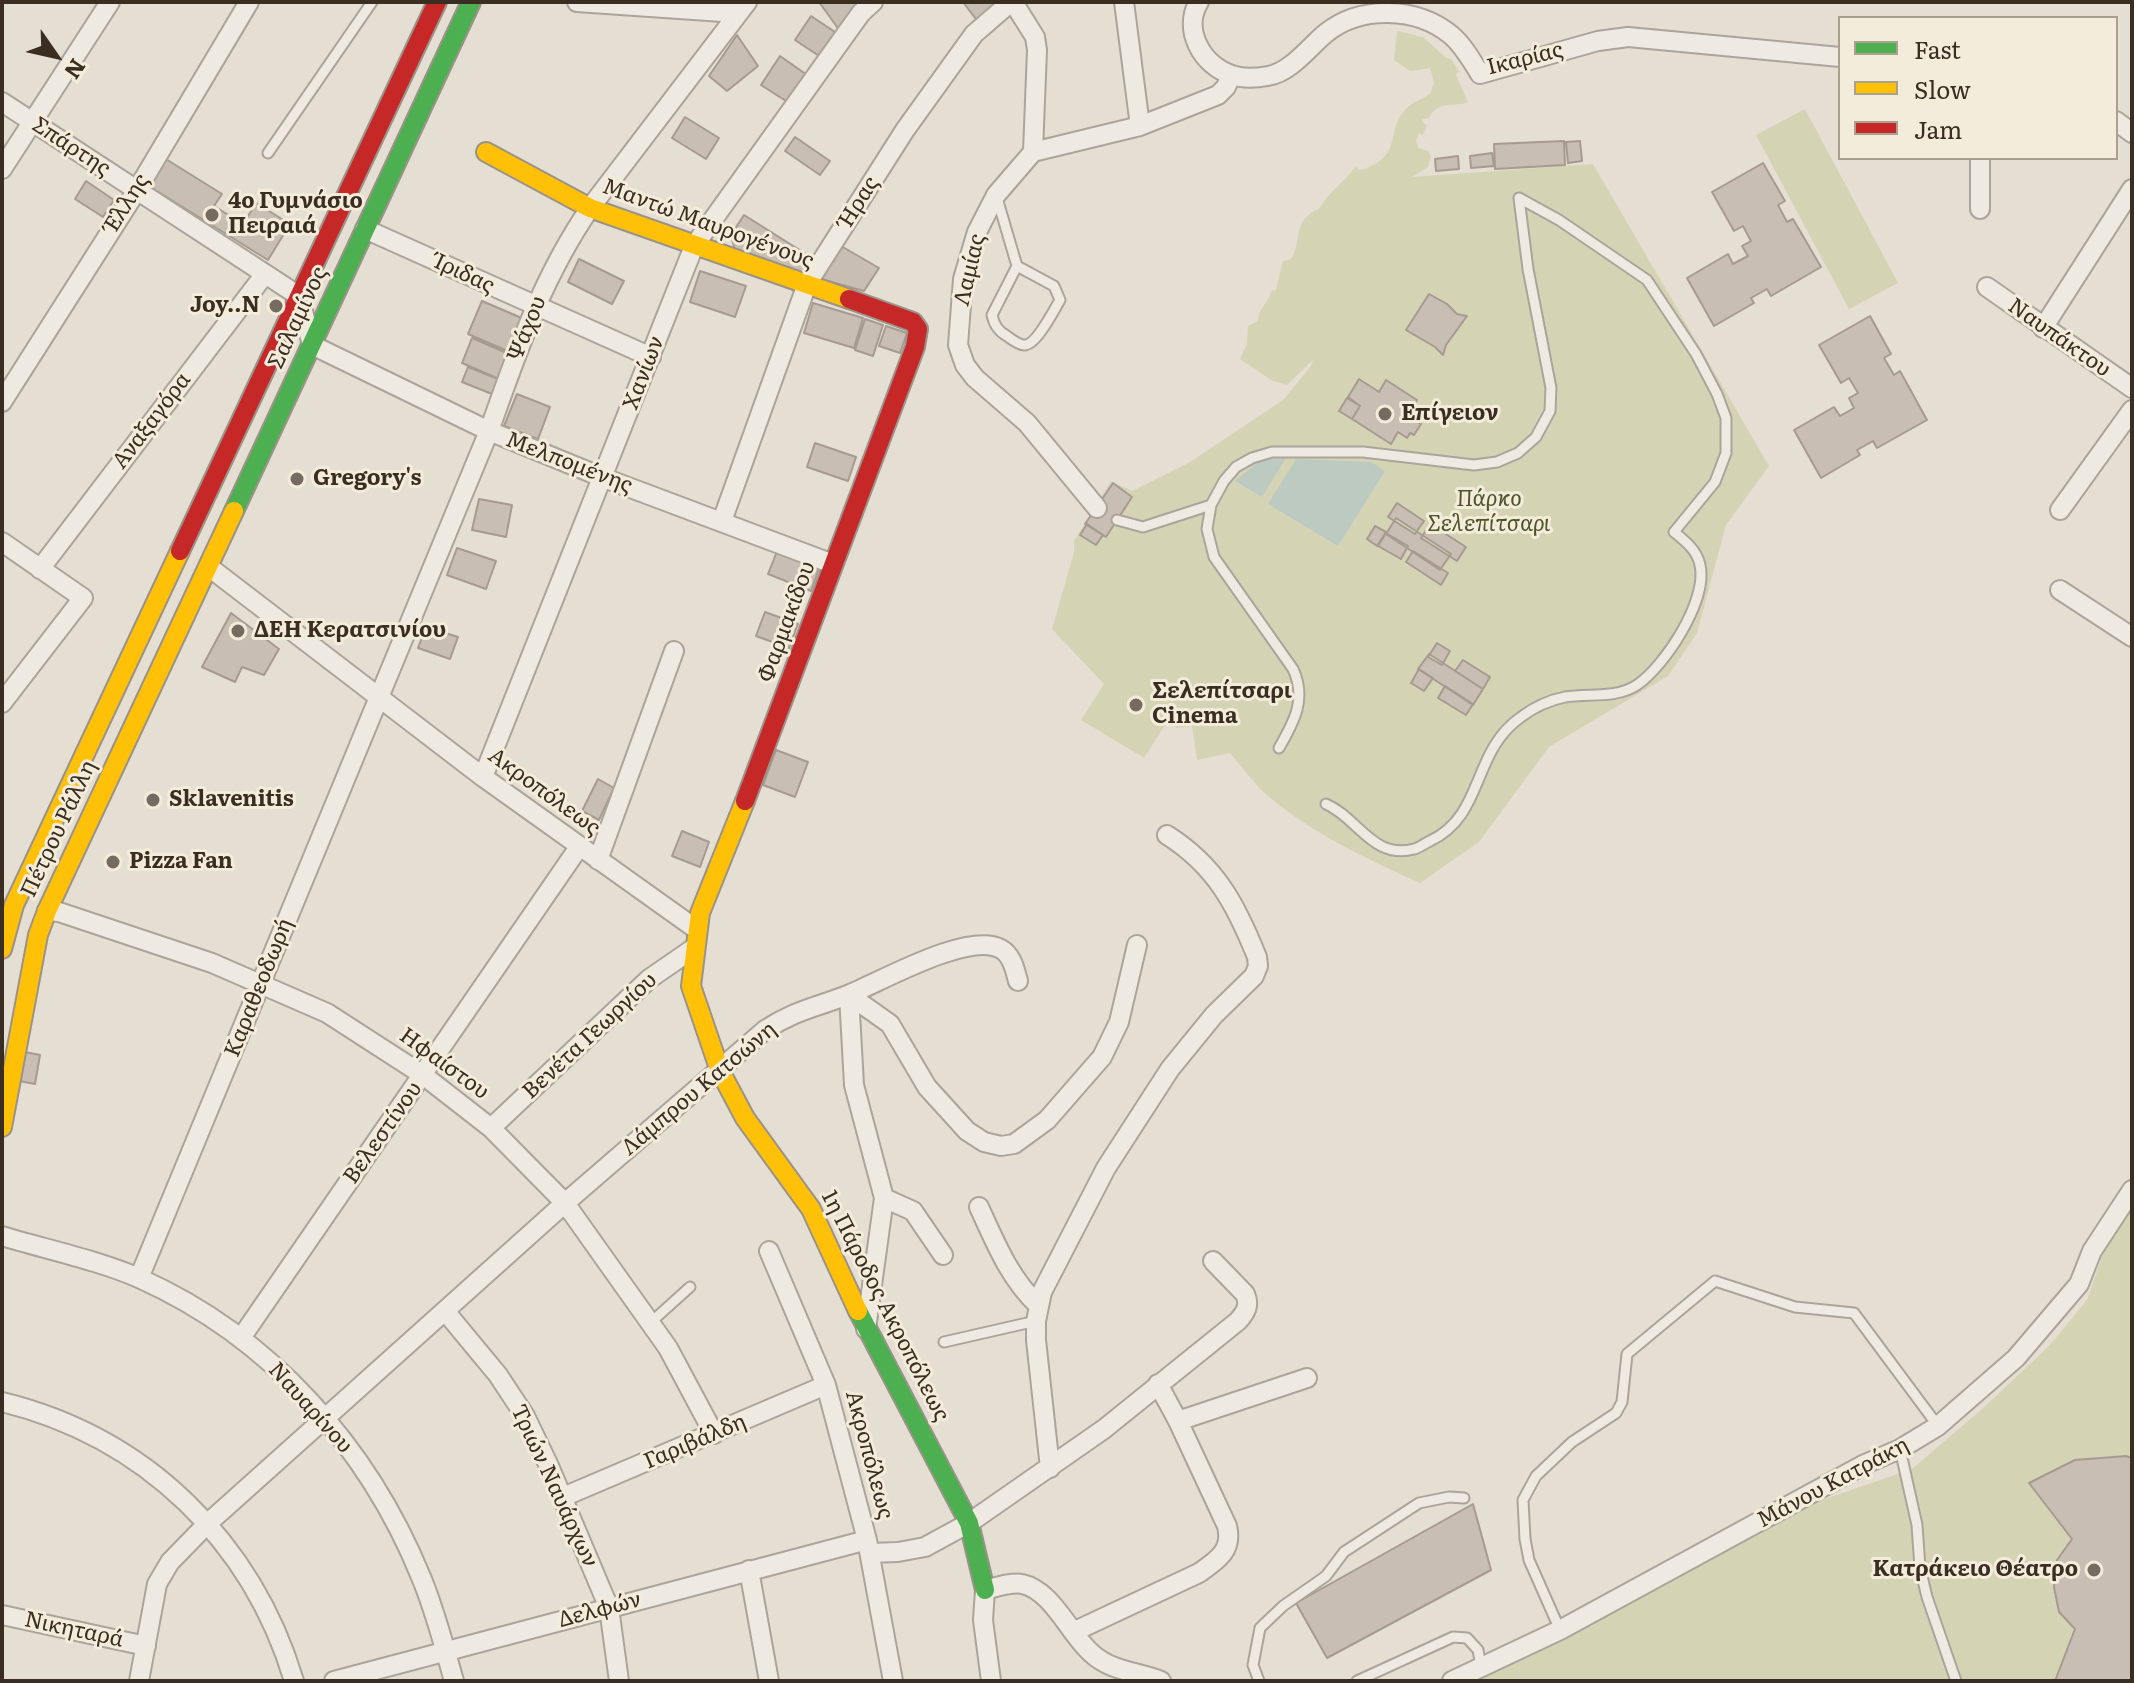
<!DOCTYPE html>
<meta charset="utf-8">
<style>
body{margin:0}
#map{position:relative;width:2134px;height:1683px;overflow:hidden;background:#e5ded2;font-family:Literata,serif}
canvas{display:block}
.frame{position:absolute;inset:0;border:4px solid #3a2d22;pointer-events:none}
.legend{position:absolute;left:1838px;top:16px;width:280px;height:144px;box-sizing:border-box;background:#f4ecda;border:2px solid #aaa090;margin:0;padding:10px 14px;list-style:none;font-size:24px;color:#3a2d22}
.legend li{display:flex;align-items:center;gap:16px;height:40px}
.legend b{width:40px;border:2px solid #aaa090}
.north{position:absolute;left:16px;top:16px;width:80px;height:80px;-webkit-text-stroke:6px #f4ecda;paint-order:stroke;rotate:124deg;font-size:22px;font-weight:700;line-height:32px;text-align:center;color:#3a2d22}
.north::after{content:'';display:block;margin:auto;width:28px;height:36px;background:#3a2d22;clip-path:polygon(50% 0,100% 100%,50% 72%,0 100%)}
</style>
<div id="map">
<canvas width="2134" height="1683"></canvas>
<div class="frame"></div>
<ul class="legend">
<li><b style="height:10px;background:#4caf50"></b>Fast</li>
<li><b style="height:10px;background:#ffc107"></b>Slow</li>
<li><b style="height:10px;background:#c62828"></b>Jam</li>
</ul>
<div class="north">N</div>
</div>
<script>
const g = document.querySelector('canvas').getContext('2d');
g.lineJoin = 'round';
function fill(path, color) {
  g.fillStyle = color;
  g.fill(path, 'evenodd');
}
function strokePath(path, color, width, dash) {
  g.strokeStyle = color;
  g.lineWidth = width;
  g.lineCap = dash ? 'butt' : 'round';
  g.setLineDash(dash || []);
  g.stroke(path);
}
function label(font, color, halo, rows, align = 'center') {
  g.font = font + ' Literata,serif';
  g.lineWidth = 6;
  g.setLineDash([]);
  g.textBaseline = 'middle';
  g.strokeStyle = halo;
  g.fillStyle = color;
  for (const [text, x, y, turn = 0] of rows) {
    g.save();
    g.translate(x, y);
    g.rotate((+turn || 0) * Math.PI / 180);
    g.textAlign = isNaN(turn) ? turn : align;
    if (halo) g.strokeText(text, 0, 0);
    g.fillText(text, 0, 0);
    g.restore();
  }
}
fill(new Path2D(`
 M1397,31L1423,37L1446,58L1451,59L1459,71L1456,75L1468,102C1455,108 1438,99 1429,118L1423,119L1422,121L1427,126L1423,135L1419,133L1416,141L1419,148L1428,151L1431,156L1428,167L1412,177L1593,164L1769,466L1726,525L1697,633L1668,676L1549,747L1479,842L1420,883C1367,859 1313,834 1268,796C1254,784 1242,767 1230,753L1197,760L1192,726L1177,728L1167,722L1144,758L1081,720L1104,684L1052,629L1074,552V541L1111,481L1132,491L1190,462L1283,400L1311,366L1313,360L1287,385L1271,380L1240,359L1247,344L1248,326L1258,321C1258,308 1269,303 1271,291L1276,290L1283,261L1291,259C1302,243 1292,219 1319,209C1328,192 1344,183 1355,167L1360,170C1406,157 1383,129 1408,107C1413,102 1424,98 1430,94L1434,82L1430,68L1410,71L1394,60Z
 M1805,109L1898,283L1849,309L1756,135Z
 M2132,1209V1681H1460L1758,1522L1912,1469L1982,1409L2049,1346L2087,1300L2118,1211Z`), '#d4d4b5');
fill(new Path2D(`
 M1286,458L1262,497L1235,481L1261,460Z
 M1296,459L1371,462L1385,471L1338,546L1268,504Z`), '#bccac1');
const building = new Path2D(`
 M819,2H857L860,5L840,31Z
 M963,2H995L981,26Z
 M811,16L835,32L819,56L795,40Z
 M737,35L758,66L727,91L709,76Z
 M780,56L807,75L789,103L761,85Z
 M685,117L719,138L706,159L672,138Z
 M795,137L830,161L820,175L785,151Z
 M1564,141L1565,165L1495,169L1494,144Z
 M1580,141L1582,161L1568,163L1566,142Z
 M1492,153L1494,166L1471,168L1470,156Z
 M161,156L222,194L214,206L243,224L256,203L290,224L268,260L144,183Z
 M1458,156L1459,169L1436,171L1435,159Z
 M1763,163L1785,201L1778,205L1787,222L1793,219L1821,267L1771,296L1767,289L1751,298L1754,303L1714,326L1687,278L1728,254L1733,264L1748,256L1742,246L1751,241L1743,226L1734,231L1712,192Z
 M86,181L114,200L103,217L75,199Z
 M744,215L814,259L800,279L737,258L731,235Z
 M841,246L879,268L864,291L821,279Z
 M579,259L624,281L612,304L568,282Z
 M700,271L746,286L735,317L690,302Z
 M1429,294L1447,304L1457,314L1467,316L1446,345L1443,355L1435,347L1406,330Z
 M482,301L524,319L510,352L468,334Z
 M813,303L863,318L854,348L804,333Z
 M1870,316L1891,354L1884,358L1894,375L1900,371L1927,420L1877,448L1873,441L1857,450L1860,455L1821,478L1794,430L1834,407L1840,416L1854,408L1849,398L1858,393L1849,378L1841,383L1819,345Z
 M865,319L883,325L873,356L855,350Z
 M886,326L907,333L900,353L879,346Z
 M472,338L509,354L499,379L462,363Z
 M468,367L498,379L492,394L462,382Z
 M1359,379L1379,392L1386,380L1417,400L1410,411L1421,418L1418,422L1421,424L1414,435L1410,433L1407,438L1398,432L1391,444L1352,419L1360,406L1348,397Z
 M517,394L550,407L538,439L504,426Z
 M1347,398L1360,406L1352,419L1339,411Z
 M815,443L856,457L848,481L807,467Z
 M1113,483L1132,497L1106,537L1085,524Z
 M479,499L512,505L506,537L472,530Z
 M1397,503L1424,521L1415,534L1388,517Z
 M1396,518L1451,554L1440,570L1386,534Z
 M1087,524L1103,535L1096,545L1080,535Z
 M1430,524L1466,547L1457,561L1421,538Z
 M1375,526L1386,532L1377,546L1367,539Z
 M1386,533L1408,546L1401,559L1378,546Z
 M457,548L496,561L486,589L447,575Z
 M778,549L820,566L811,591L768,574Z
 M1413,551L1448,573L1441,585L1406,562Z
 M765,612L798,624L789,648L756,636Z
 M231,613L279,649L264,675L242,667L235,682L202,667Z
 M426,627L458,637L450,659L418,648Z
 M1437,643L1450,651L1442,665L1428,657Z
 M1429,654L1483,689L1473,705L1418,669Z
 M1463,660L1490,677L1483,689L1455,671Z
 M1419,669L1433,678L1424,691L1411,683Z
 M1445,686L1473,704L1466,715L1438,698Z
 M776,750L808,762L795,797L763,785Z
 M598,779L614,788L599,820L582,811Z
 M682,831L709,842L700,867L672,856Z
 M25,1052L40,1055L35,1084L19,1081Z
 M2126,1456L2132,1458V1681H2055L2075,1629L2059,1612L2054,1587L2057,1560L2072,1539L2029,1483L2075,1460Z
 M1473,1504L1491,1570L1327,1658L1296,1603Z`);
fill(building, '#c9beb3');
strokePath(building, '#a69a91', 2);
const lane = new Path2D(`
 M268,153L372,2
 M997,198L1017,266L992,315C994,325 998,331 1007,336C1011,339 1019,345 1024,345C1036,346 1054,310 1060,300L1054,286L1017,266
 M1211,505L1207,529L1214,557L1293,669C1307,699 1294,722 1279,748
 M1117,520L1143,527L1211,505L1224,481L1236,467L1252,458L1272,452H1363L1474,465L1497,462L1518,453L1536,437L1550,411L1551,388L1528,269L1519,198
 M1326,804C1358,818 1373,860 1414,849C1419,848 1425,843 1430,841C1485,815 1471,752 1521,717C1533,708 1550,700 1565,697C1588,693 1616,699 1637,685C1665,666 1708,600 1700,565C1697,550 1685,541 1674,532L1715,482L1726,453V418L1717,394L1696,354L1647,280L1559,220L1519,198
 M650,1323L690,1287
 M944,1342L1036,1321
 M1900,1449L1917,1525L1920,1568L1927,1597L1956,1681
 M1560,1630L1529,1560L1525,1539L1523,1500L1536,1476L1572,1442L1616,1413L1622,1402L1627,1354L1715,1281L1795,1307L1854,1313L1938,1426
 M1259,1681L1253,1665L1260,1628L1283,1606L1326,1576L1344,1552L1419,1503L1449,1497L1464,1498
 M1357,1681L1453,1637L1467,1638L1478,1650L1481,1666`);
const street = new Path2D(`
 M577,2L737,13
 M1013,2L1035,37L1037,50L1033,152L996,195L977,232L963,279L958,345L965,365L975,378L1027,423L1097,508
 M1124,2L1140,126
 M1199,2C1182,29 1202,66 1232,75C1243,79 1257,78 1268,76C1291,72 1309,47 1326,33C1361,5 1417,7 1451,35C1463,45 1472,61 1480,74L1598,41L1628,37L1840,57
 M2,102L299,296L312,345L489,431L604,478L833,564
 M2116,121L2132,133
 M1033,152L1140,126L1218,95L1226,87L1231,75
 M1980,158V209
 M2,169L110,2
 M365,229L651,357
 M1987,287L2132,388
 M2043,328L2132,189
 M2,402L137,190L249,2
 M2060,510L2132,410
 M722,521L807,284L905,130L974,34L1011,2
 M2,542L83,598L2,703
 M209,567L483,777L696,929
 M40,569L265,274
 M2060,590L2132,637
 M483,777L694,246L861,13L873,2
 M598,860L674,651
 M47,911L59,912L212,963L327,1013L423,1075L491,1128L565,1203L668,1348L714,1434
 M849,995L890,1024L927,1087L967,1131L984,1142L1001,1146L1014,1144L1047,1120L1102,1057L1119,1022L1137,945
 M849,995L854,1085L884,1198L866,1329
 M491,1128L649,979L694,948
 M884,1198L913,1211L943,1255
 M979,1207C995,1242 1010,1279 1038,1305
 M2,1236C45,1249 101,1261 141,1279C270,1337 368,1447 421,1577C435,1610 444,1646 454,1681
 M769,1251L826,1385L867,1540L893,1681
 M139,1278L489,431C517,352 542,278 590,208L747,2
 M445,1311L498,1375L525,1416L549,1466L609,1608L619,1681
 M241,1338L579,847
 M1158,1384L1178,1421L1307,1378
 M2,1402C145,1437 252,1541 294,1681
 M1050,1468L1036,1340V1321L1042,1292L1106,1168L1170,1069L1214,1015L1254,976L1258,966L1257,957C1236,905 1216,866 1167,835
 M563,1497L826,1385
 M870,1553L898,1552L925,1547L969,1523L1104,1429L1238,1321C1246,1312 1250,1305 1245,1294L1213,1261
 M749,1570L769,1681
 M2,1615L146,1646
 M1073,1632L1199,1573C1218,1560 1233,1550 1227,1526L1178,1421
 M139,1681L157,1584L170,1562L207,1524L565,1203L765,1030C797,1009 818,1007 850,994C882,981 969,931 1001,949C1012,955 1015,970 1018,981
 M334,1681L867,1540
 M991,1681L983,1620L985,1590C997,1587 1011,1582 1022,1584C1056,1591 1073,1645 1102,1661C1119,1672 1142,1673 1161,1681
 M1452,1681L1560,1630L1865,1464L1900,1449L1938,1426L2016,1358L2079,1284L2092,1251L2132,1190`);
const fast = new Path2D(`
 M234,511L471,2
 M858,1311L969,1523L985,1590`);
const slow = new Path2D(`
 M486,152L590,208L849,299
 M745,801L700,913L691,986L720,1071L745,1118L811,1209L858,1311
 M2,949L14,905L180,551
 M2,1127L38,935L47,911L234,511`);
const jam = new Path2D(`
 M180,551L437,2
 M745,801L915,347L918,329L913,322L849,299`);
strokePath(lane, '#aba49a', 13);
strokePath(street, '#aba49a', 22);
strokePath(fast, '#9b938a', 22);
strokePath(slow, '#9b938a', 22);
strokePath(jam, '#9b938a', 22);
strokePath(lane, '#eeeae2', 9);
strokePath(street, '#eeeae2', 18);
strokePath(fast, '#4caf50', 18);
strokePath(slow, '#ffc107', 18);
strokePath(jam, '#c62828', 18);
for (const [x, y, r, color] of [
 [212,215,8,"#766b60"],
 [276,306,8,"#766b60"],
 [1385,414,8,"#766b60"],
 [297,479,8,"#766b60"],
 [238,631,8,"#766b60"],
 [1136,705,8,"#766b60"],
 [153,800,8,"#766b60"],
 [113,862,8,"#766b60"],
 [2094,1570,8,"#766b60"]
]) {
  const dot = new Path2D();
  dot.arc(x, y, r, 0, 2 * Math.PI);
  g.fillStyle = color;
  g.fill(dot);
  strokePath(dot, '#f4ecda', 3);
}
label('22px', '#3a2d22', '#f4ecda', [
 ["Ικαρίας",1525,59,-14],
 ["Σπάρτης",71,147,33],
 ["Ήρας",859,202,-58],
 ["Έλλης",127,203,-58],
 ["Μαντώ Μαυρογένους",708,224,20],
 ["Λαμίας",970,270,-77],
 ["Ίριδας",464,274,25],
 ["Σαλαμίνος",298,318,-65],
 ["Ψάχου",527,329,-68],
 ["Ναυπάκτου",2059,338,35],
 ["Χανίων",644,373,-69],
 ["Αναξαγόρα",152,421,-53],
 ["Μελπομένης",569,463,21],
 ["Φαρμακίδου",787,622,-70],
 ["Ακροπόλεως",544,792,36],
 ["Πέτρου Ράλλη",59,829,-65],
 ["Καραθεοδωρή",259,988,-68],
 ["Βενέτα Γεωργίου",590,1036,-43],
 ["Ηφαίστου",444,1064,36],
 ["Λάμπρου Κατσώνη",699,1089,-40],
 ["Βελεστίνου",383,1133,-55],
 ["1η Πάροδος Ακροπόλεως",885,1306,63],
 ["Ναυαρίνου",310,1408,48],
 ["Γαριβάλδη",695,1442,-23],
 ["Ακροπόλεως",869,1455,75],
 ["Μάνου Κατράκη",1833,1483,-28],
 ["Τριών Ναυάρχων",554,1486,65],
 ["Δελφών",600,1610,-15],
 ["Νικηταρά",74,1630,12]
]);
label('bold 22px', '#3a2d22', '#f4ecda', [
 ["4ο Γυμνάσιο",228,202],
 ["Πειραιά",228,227],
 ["Joy..N",260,306,"right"],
 ["Επίγειον",1401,414],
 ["Gregory's",313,479],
 ["ΔΕΗ Κερατσινίου",254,631],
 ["Σελεπίτσαρι",1152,692],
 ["Cinema",1152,717],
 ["Sklavenitis",169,800],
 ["Pizza Fan",129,862],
 ["Κατράκειο Θέατρο",2078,1570,"right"]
], 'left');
label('italic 22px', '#4c552a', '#f4ecda', [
 ["Πάρκο",1489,500],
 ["Σελεπίτσαρι",1489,525]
]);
</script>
